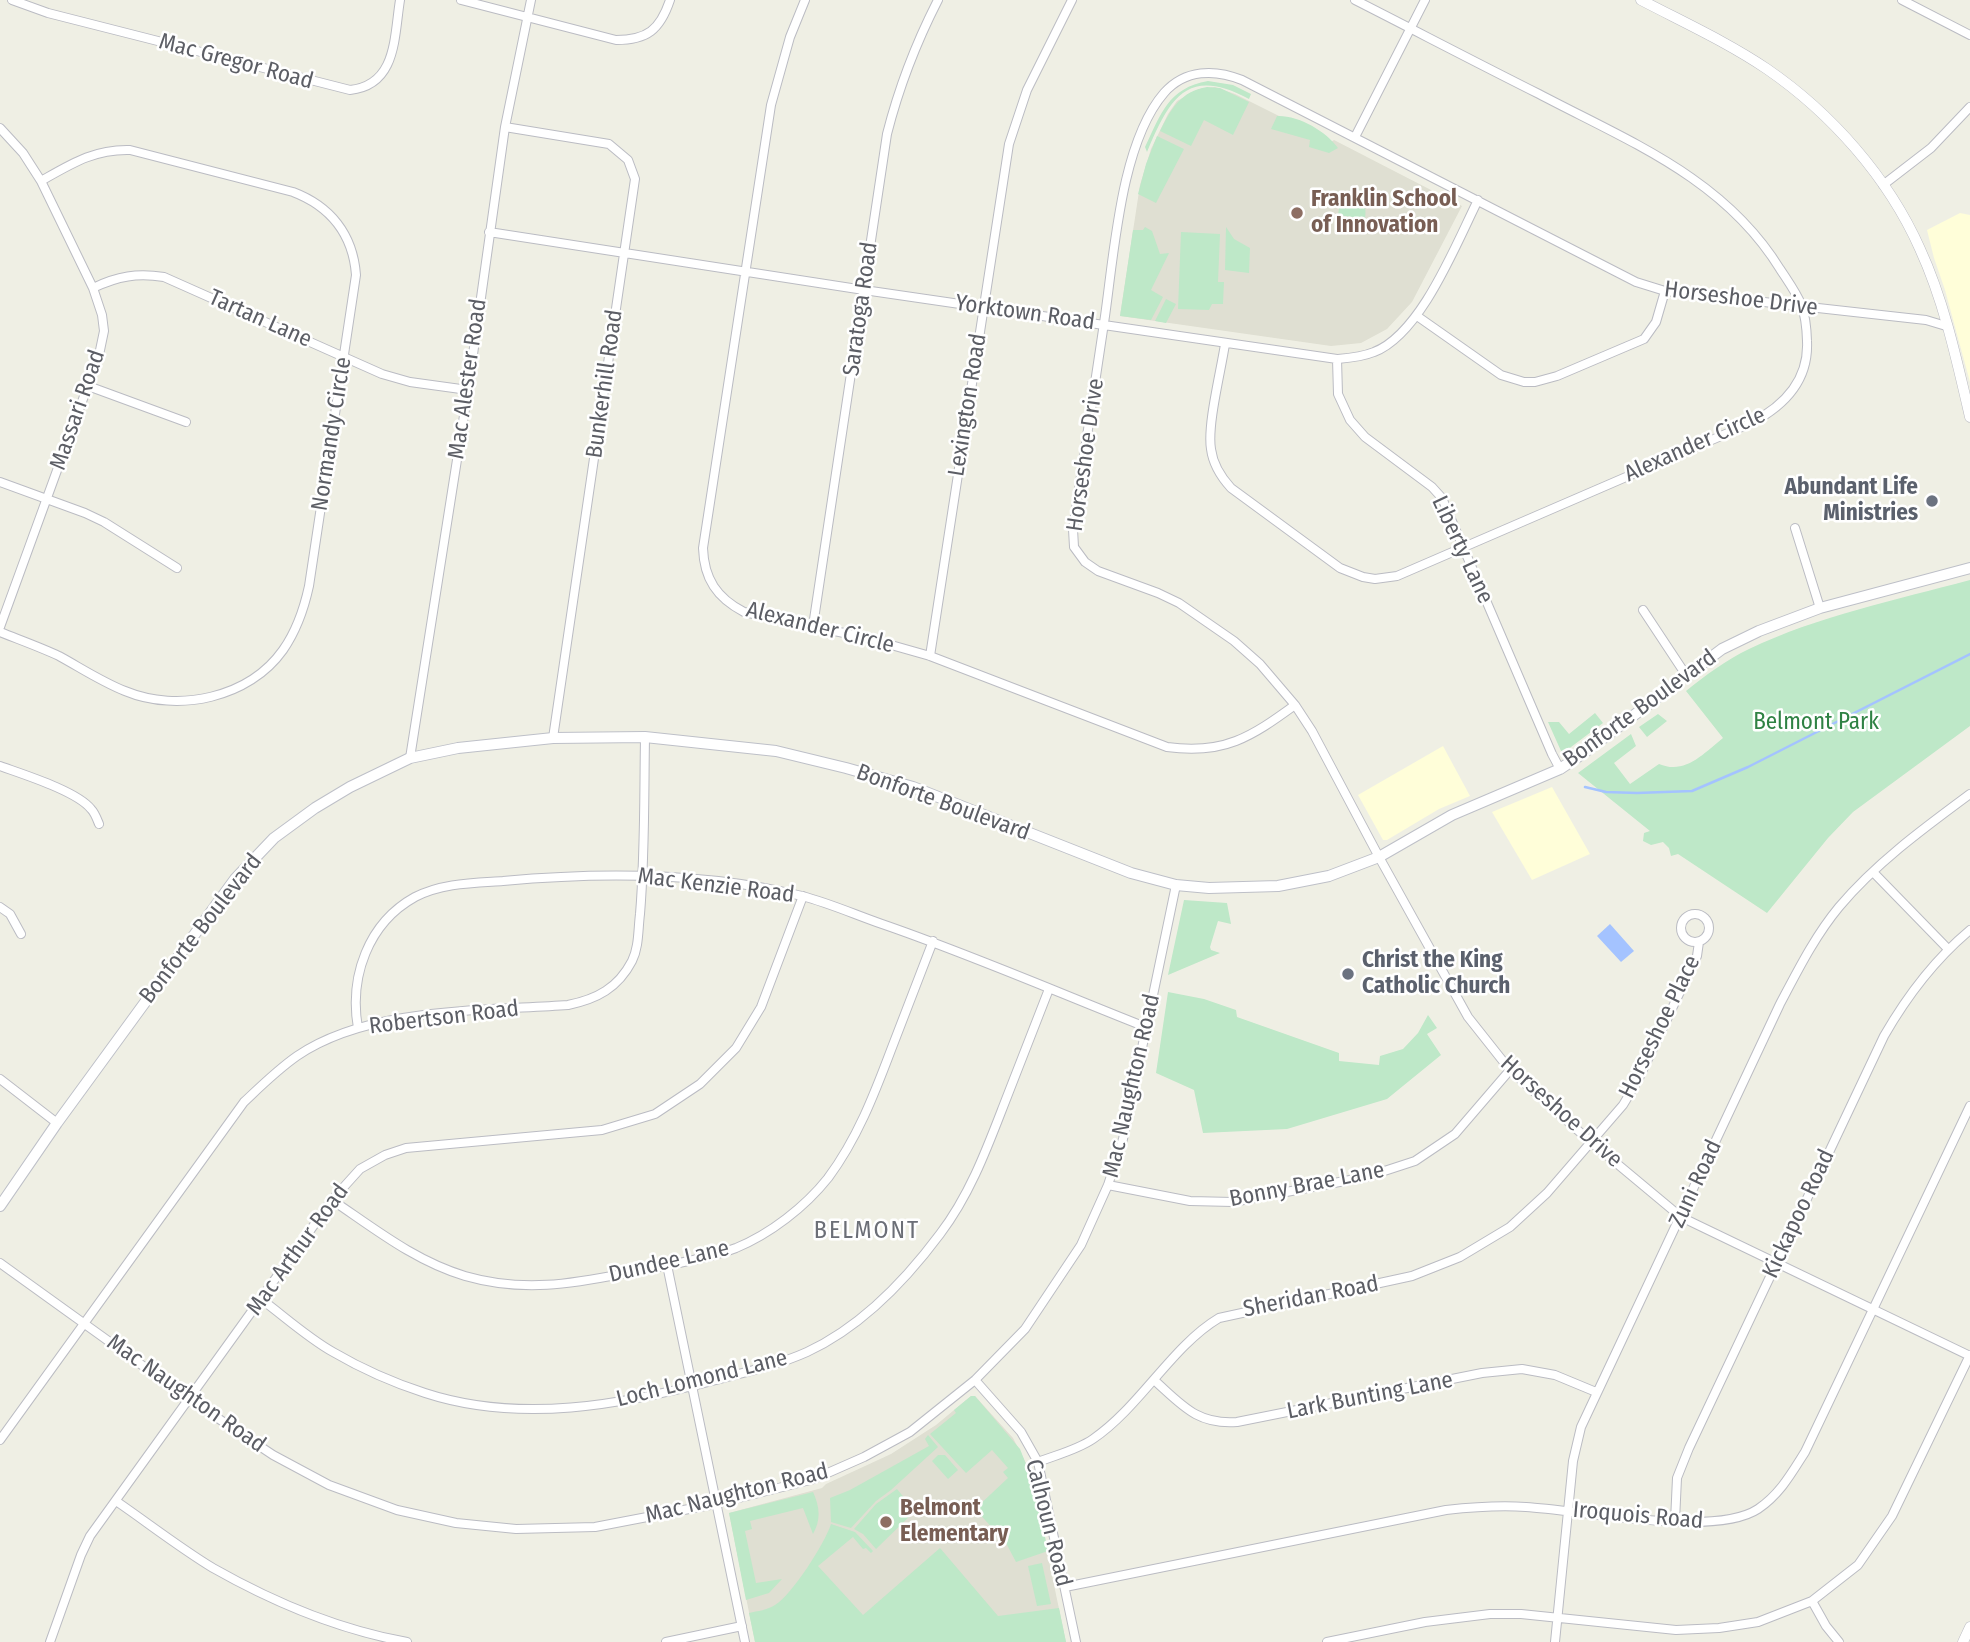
<!DOCTYPE html>
<style>
body{margin:0}
canvas{display:block;background:#efefe4}
</style>
<canvas width="1970" height="1642"></canvas>
<script>
const g = document.querySelector('canvas').getContext('2d');
g.lineJoin = 'round';
function fill(path, color) {
  g.fillStyle = color;
  g.fill(path, 'evenodd');
}
function strokePath(path, color, width, dash) {
  g.strokeStyle = color;
  g.lineWidth = width;
  g.lineCap = dash ? 'butt' : 'round';
  g.setLineDash(dash || []);
  g.stroke(path);
}
function label(font, color, halo, rows, align = 'center') {
  g.font = font + ' "Fira Sans Condensed",sans-serif';
  g.lineWidth = 5;
  g.setLineDash([]);
  g.textBaseline = 'middle';
  g.strokeStyle = halo;
  g.fillStyle = color;
  for (const [text, x, y, turn = 0] of rows) {
    g.save();
    g.translate(x, y);
    g.rotate((+turn || 0) * Math.PI / 180);
    g.textAlign = isNaN(turn) ? turn : align;
    if (halo) g.strokeText(text, 0, 0);
    g.fillText(text, 0, 0);
    g.restore();
  }
}
fill(new Path2D(`
 M1960,213L1970,215V382L1945,290L1934,258L1927,230Z
 M1443,746L1470,796L1439,809L1387,840H1383L1358,795Z
 M1552,787L1590,854L1532,880L1492,812Z`), '#fffed9');
fill(new Path2D(`
 M1215,87L1235,94L1331,142L1334,140L1462,206L1412,302L1387,329L1361,343L1331,346L1120,316L1140,185L1151,149L1168,114L1177,101L1199,89Z
 M971,1396H975L1013,1438L1030,1471L1066,1642H755L729,1513L822,1488L826,1484L891,1454L936,1425Z`), '#dfdfd2');
fill(new Path2D(`
 M1208,81L1233,85L1251,94L1249,99C1187,66 1170,98 1147,152L1145,147C1161,114 1168,88 1208,81Z
 M1207,87L1220,88L1249,102L1233,135L1204,120L1191,146L1160,131C1171,109 1181,91 1207,87Z
 M1277,116C1298,115 1326,131 1338,148L1329,153L1309,147L1310,140L1271,129Z
 M1157,136L1184,149L1156,203L1138,194L1146,164Z
 M1342,192C1359,195 1368,200 1365,219L1338,215Z
 M1145,227L1152,231L1160,254L1169,253L1151,290L1163,297L1151,320L1120,316L1133,230H1143Z
 M1226,227L1234,239L1250,248L1249,273L1225,270Z
 M1181,232L1220,234L1218,282H1224L1223,304H1212L1209,310L1178,309Z
 M1166,299L1176,304L1166,323L1155,321Z
 M1970,580V726L1853,812L1828,838L1767,913L1678,854L1671,856L1669,848L1663,842L1651,845L1643,841L1644,833L1650,831L1578,773L1631,734L1636,746L1614,763L1630,784L1659,764C1685,775 1703,754 1723,738L1686,691C1706,675 1726,660 1749,649C1818,616 1896,600 1970,580Z
 M1595,713L1603,723L1567,750L1561,751L1548,722H1559L1569,734Z
 M1658,714L1667,721L1647,737L1639,727Z
 M1184,900L1227,903L1231,924L1218,921L1210,947L1211,950L1220,953L1168,975Z
 M1168,992L1204,999L1236,1010L1237,1017L1339,1053V1061L1379,1065L1380,1056L1403,1049L1418,1033L1428,1015L1437,1028L1427,1034L1441,1055L1387,1099L1287,1129L1203,1133L1194,1090L1156,1073Z
 M971,1396H975L1020,1449L1034,1484L1048,1551L1016,1562L1006,1543L975,1509L1008,1478L1003,1472L1008,1468L992,1450L966,1473L930,1434L956,1413L954,1410Z
 M928,1435L938,1447L891,1490L876,1501L851,1528L831,1522L830,1498L850,1490L929,1446L925,1439Z
 M938,1455H945L958,1470L948,1479L932,1461Z
 M897,1489L915,1511L876,1549L863,1534L854,1529L876,1504Z
 M813,1492C820,1507 821,1520 813,1534L803,1508L750,1521L752,1529L745,1531L756,1583L782,1579L769,1593L746,1600L729,1513Z
 M831,1524L855,1532L873,1551L871,1553L866,1548L863,1549L853,1537L818,1566L863,1615L940,1548L998,1616L1059,1608L1066,1642H755L749,1613C758,1611 767,1610 775,1605C792,1595 825,1543 831,1524Z
 M1042,1563L1051,1604L1037,1606L1028,1566Z`), '#bee8c8');
fill(new Path2D(`
 M1610,924L1634,951L1621,962L1597,936Z`), '#a4c3ff');
strokePath(new Path2D(`
 M1585,787L1606,792L1637,793L1692,791L1748,767L1970,654`), '#a4c3ff', 2.5);
const minor = new Path2D(`
 M12,0L48,13L350,90C397,85 394,37 400,0
 M461,0L616,40C647,40 660,30 670,0
 M805,0L790,37L771,105L703,548C704,579 717,598 744,612L863,637L930,656L1167,747C1224,755 1251,737 1295,705
 M1902,0L1970,35
 M505,127L609,144L628,160L635,179L553,738
 M0,128L23,153L41,181L93,288L102,315L104,331L99,355L0,627
 M1355,137L1425,0
 M1883,185L1931,148L1970,107
 M489,232L864,290L1337,359C1349,358 1362,357 1374,352C1421,334 1456,244 1478,200
 M93,288C118,276 137,273 164,277L382,374L410,382L468,390
 M1417,316L1501,375L1524,382H1535L1557,376L1644,339L1656,322L1665,291
 M1946,326L1926,320L1665,291L1636,282L1242,80C1215,69 1185,69 1164,93C1120,144 1114,257 1104,323C1094,392 1083,460 1073,529L1074,547L1085,562L1098,571L1158,593L1179,603L1234,641L1260,664L1295,705L1312,731L1379,857L1468,1017L1510,1070L1591,1142L1681,1217L1970,1356
 M1225,344C1221,371 1207,425 1211,449C1213,465 1221,477 1231,488L1340,568L1363,577L1375,579L1397,576L1751,423C1784,406 1809,381 1807,341C1806,305 1799,298 1780,269C1724,178 1630,142 1539,94C1477,63 1416,31 1355,0
 M1337,359L1338,394L1350,420L1365,437L1432,487L1442,498L1552,754L1560,769
 M88,386L186,422
 M0,482L85,513L104,522L177,568
 M1795,528L1820,608
 M1643,610L1686,675
 M813,626L887,134C899,87 916,43 938,0
 M0,632C20,640 40,647 59,656C81,668 102,682 125,691C178,713 249,698 283,650C297,630 304,609 309,586L356,275C353,234 330,206 293,192L130,150C94,149 71,164 41,181
 M930,656L1009,144L1027,90L1072,0
 M410,758L468,390L505,127L531,0
 M0,766C22,774 77,791 91,809C95,813 97,819 99,824
 M1873,872L1948,949
 M0,907L10,914L21,934
 M1681 928a14 14 0 1 1 28 0a14 14 0 1 1-28 0Z
 M358,1028C349,977 368,923 415,897C442,883 473,883 503,881C600,872 706,872 802,896C829,903 856,915 882,924C972,955 1059,993 1148,1028
 M0,1079L57,1123
 M1108,1185L1190,1201L1233,1202L1366,1177L1415,1161L1455,1134L1510,1070
 M332,1200C375,1229 415,1261 465,1276C531,1295 583,1281 648,1269C675,1264 710,1258 736,1248C770,1234 805,1207 828,1178C857,1139 874,1095 891,1050C905,1014 919,978 933,941
 M0,1263L189,1399L273,1455L329,1485L397,1510L456,1523L516,1529L595,1527L715,1504L814,1479L864,1457L910,1432L975,1380L1025,1329L1081,1245L1108,1185L1123,1139L1176,885
 M667,1265L745,1642
 M261,1299C285,1317 308,1338 333,1352C362,1369 394,1383 425,1393C520,1424 622,1405 716,1380C746,1372 778,1365 807,1352C861,1327 905,1281 940,1234C969,1196 986,1151 1003,1107C1018,1068 1034,1028 1049,989
 M975,1380L1021,1432L1038,1462L1076,1642
 M1154,1380C1182,1405 1197,1425 1237,1422L1482,1373L1522,1369L1555,1375L1596,1392
 M0,1440L244,1102C261,1086 277,1070 297,1056C369,1007 483,1011 568,1005C597,999 618,988 632,961C639,947 638,930 640,914C645,855 644,796 645,737
 M1038,1462C1056,1455 1077,1450 1093,1439C1140,1407 1172,1346 1219,1318L1412,1276L1460,1257L1510,1227L1547,1193L1623,1105L1638,1080L1697,956L1699,942
 M116,1501C148,1523 180,1548 213,1568C273,1602 340,1630 407,1642
 M1675,1521L1677,1478L1689,1448L1884,1036C1907,996 1934,960 1970,930
 M1065,1587L1446,1510C1473,1507 1499,1505 1526,1507C1581,1510 1714,1538 1758,1509C1780,1494 1791,1474 1805,1452L1970,1106
 M1812,1601L1826,1626L1839,1642
 M50,1642L81,1555L90,1536L332,1200L360,1169L385,1155L406,1148L602,1130L655,1114L700,1084L736,1048L761,1007L803,896
 M666,1642L742,1626
 M1327,1642L1425,1622L1490,1614H1521L1676,1630L1719,1628L1758,1622L1812,1601L1858,1565L1892,1516L1970,1355
 M1555,1642L1573,1461L1581,1427L1780,1004C1798,970 1815,936 1839,907C1876,863 1924,828 1970,794`);
const tertiary = new Path2D(`
 M1641,0C1683,22 1727,42 1767,69C1831,113 1888,177 1920,249C1944,301 1957,361 1970,417
 M1963,1642L1970,1627`);
const secondary = new Path2D(`
 M0,1206L57,1123L235,879L274,838L315,808L350,787L410,758L458,748L553,738L645,737L776,751L846,768L913,787L1131,873L1176,885L1209,888L1278,886L1329,876L1379,857L1452,815L1560,769L1585,752L1722,649L1759,631L1820,608L1970,568`);
strokePath(minor, '#bbbcc3', 10);
strokePath(tertiary, '#bbbcc3', 11);
strokePath(secondary, '#bec0c8', 12);
strokePath(minor, '#fff', 8);
strokePath(tertiary, '#fff', 10);
strokePath(secondary, '#fff', 10);
for (const [x, y, r, color] of [
 [1297,213,7,"#8d6e63"],
 [1932,501,7,"#6b7280"],
 [1348,974,7,"#6b7280"],
 [886,1522,7,"#8d6e63"]
]) {
  const dot = new Path2D();
  dot.arc(x, y, r, 0, 2 * Math.PI);
  g.fillStyle = color;
  g.fill(dot);
  strokePath(dot, '#fff', 2.5);
}
label('23px', '#5c5e65', '#fff', [
 ["Mac Gregor Road",236,62,15],
 ["Horseshoe Drive",1741,299,7],
 ["Saratoga Road",861,309,-82],
 ["Yorktown Road",1025,313,8],
 ["Tartan Lane",260,319,24],
 ["Mac Alester Road",468,379,-82],
 ["Bunkerhill Road",605,384,-82],
 ["Lexington Road",968,405,-81],
 ["Massari Road",78,410,-71],
 ["Normandy Circle",332,434,-81],
 ["Alexander Circle",1695,445,-24],
 ["Horseshoe Drive",1086,455,-82],
 ["Liberty Lane",1462,550,65],
 ["Alexander Circle",820,628,14],
 ["Bonforte Boulevard",1640,709,-36],
 ["Bonforte Boulevard",943,803,20],
 ["Mac Kenzie Road",716,886,7],
 ["Bonforte Boulevard",201,929,-52],
 ["Robertson Road",444,1018,-7],
 ["Horseshoe Place",1660,1027,-64],
 ["Mac Naughton Road",1132,1086,-77],
 ["Horseshoe Drive",1561,1112,42],
 ["Zuni Road",1696,1184,-65],
 ["Bonny Brae Lane",1307,1185,-11],
 ["Kickapoo Road",1799,1214,-65],
 ["Mac Arthur Road",298,1250,-54],
 ["Dundee Lane",669,1262,-13],
 ["Sheridan Road",1311,1297,-11],
 ["Loch Lomond Lane",702,1379,-14],
 ["Mac Naughton Road",186,1394,35],
 ["Lark Bunting Lane",1370,1396,-11],
 ["Mac Naughton Road",737,1494,-14],
 ["Iroquois Road",1638,1516,5],
 ["Calhoun Road",1048,1523,76]
]);
label('bold 23px', '#785e54', '#fff', [
 ["Franklin School",1311,200],
 ["of Innovation",1311,226],
 ["Belmont",900,1509],
 ["Elementary",900,1535]
], 'left');
label('bold 23px', '#5b616d', '#fff', [
 ["Abundant Life",1918,488],
 ["Ministries",1918,514],
 ["Christ the King",1362,961,"left"],
 ["Catholic Church",1362,987,"left"]
], 'right');
label('23px', '#2f8244', '#fff', [
 ["Belmont Park",1816,723]
]);
g.letterSpacing = '2px';
label('24px', '#6c6f77', '#fff', [
 ["BELMONT",867,1231]
]);
g.letterSpacing = '0px';
</script>
